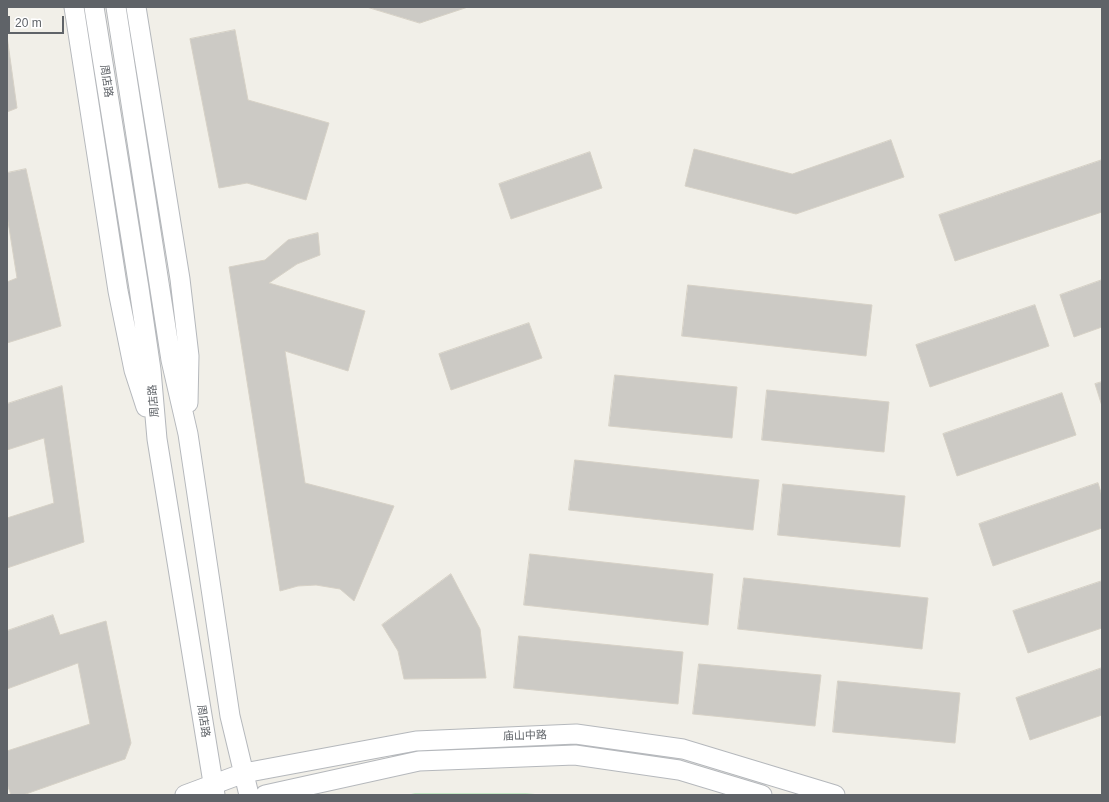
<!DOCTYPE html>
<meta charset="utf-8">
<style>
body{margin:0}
#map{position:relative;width:1109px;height:802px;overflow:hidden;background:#f1efe8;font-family:Arial,sans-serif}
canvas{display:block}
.frame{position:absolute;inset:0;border:8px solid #5f6368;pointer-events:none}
.scale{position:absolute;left:8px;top:16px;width:56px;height:18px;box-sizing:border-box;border:2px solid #5f6368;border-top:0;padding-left:5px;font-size:12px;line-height:14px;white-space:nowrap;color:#5f6368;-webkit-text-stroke:3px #fff;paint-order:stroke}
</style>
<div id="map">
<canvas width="1109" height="802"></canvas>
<div class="frame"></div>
<div class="scale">20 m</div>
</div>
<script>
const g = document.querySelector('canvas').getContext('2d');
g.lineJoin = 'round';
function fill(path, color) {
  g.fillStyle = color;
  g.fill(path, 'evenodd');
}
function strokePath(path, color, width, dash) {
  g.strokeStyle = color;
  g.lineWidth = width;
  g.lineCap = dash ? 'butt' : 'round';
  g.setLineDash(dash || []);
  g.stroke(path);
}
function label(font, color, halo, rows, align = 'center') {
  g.font = font + ' Arial,"Noto Sans SC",sans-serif';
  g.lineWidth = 3;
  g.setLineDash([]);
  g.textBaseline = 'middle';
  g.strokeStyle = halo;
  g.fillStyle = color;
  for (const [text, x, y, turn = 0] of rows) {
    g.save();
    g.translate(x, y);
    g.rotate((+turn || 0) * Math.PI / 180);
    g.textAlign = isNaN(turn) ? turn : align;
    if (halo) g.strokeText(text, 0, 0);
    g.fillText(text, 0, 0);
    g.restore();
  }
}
fill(new Path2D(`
 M415,793H526L544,795H407Z`), '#c5e8c5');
const building = new Path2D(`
 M367,7H468L420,23Z
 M235,30L248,100L329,123L306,200L247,183L219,188L190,39Z
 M7,36L17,108L7,112Z
 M891,140L904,177L796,214L685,186L694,149L792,174Z
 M590,152L602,188L511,219L499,184Z
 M1102,160V212L955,261L939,215Z
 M26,169L61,326L7,343V282L17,278L7,215V173Z
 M318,233L320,255L297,264L269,283L365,311L348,371L285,351L305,483L394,506L354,601L340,589L316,585L298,586L280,591L229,267L265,260L288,240Z
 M1102,280V327L1074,337L1060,295Z
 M688,285L872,305L866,356L682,336Z
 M1035,305L1049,346L930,387L916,345Z
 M529,323L542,358L451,390L439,354Z
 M615,375L737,387L732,438L609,426Z
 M1102,382V406L1095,384Z
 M62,386L84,542L7,568V518L54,503L44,438L7,450V404Z
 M767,390L889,402L884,452L762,440Z
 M1062,393L1076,435L957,476L943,434Z
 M575,460L759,480L753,530L569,510Z
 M1098,483L1102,496V528L993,566L979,524Z
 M783,484L905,496L900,547L778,535Z
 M530,554L713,574L708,625L524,605Z
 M451,574L480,629L486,678L404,679L398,651L382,625Z
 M744,578L928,598L922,649L738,629Z
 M1102,581V628L1028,653L1013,611Z
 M53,615L60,635L106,621L131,743L125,759L23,795H11L7,784V751L90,724L78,663L7,689V631Z
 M519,636L683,652L678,704L514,688Z
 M699,664L821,675L815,726L693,714Z
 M1102,668V715L1030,740L1016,698Z
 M838,681L960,693L955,743L833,732Z`);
fill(building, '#cccac5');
strokePath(building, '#d6d1c6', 1);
const tertiary = new Path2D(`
 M74,7L118,291L134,370L146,407
 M94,7L139,288L151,370L157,439L215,795
 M116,7L171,360L188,434L230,716L249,795
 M136,7L180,279L189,356L188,403
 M185,795L244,773L416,741L576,734L683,749L835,795
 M265,795L419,761L575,755L679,770L762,795`);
strokePath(tertiary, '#b5b8bc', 21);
strokePath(tertiary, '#fff', 19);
label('11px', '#5f6368', '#fff', [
 ["周店路",106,81,81],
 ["周店路",154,401,-95],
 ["周店路",203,721,81],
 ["庙山中路",525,736,-2]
]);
</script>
